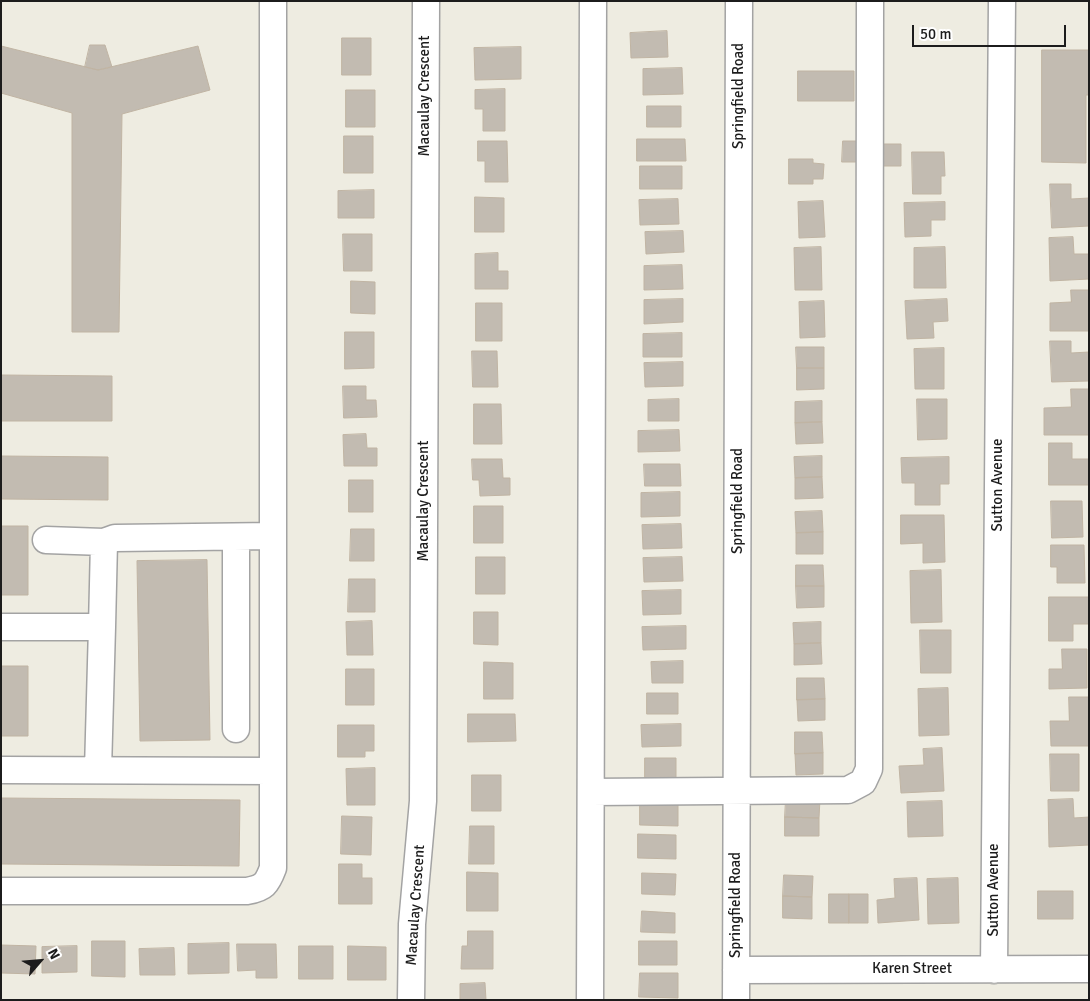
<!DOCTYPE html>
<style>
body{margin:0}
#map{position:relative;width:1090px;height:1001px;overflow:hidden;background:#eeece1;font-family:Signika,sans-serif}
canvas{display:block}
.frame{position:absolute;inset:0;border:2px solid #1c1c1c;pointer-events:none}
.north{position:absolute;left:15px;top:936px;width:50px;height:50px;-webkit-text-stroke:4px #fff;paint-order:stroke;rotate:63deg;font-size:14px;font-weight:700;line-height:20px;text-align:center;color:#1c1c1c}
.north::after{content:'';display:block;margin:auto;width:18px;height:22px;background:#1c1c1c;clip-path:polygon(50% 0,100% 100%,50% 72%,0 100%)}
.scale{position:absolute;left:912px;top:25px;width:154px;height:22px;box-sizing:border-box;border:2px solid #1c1c1c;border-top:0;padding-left:6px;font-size:15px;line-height:18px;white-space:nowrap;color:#1c1c1c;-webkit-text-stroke:4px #fff;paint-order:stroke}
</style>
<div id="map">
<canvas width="1090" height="1001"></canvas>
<div class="frame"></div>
<div class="north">N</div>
<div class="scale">50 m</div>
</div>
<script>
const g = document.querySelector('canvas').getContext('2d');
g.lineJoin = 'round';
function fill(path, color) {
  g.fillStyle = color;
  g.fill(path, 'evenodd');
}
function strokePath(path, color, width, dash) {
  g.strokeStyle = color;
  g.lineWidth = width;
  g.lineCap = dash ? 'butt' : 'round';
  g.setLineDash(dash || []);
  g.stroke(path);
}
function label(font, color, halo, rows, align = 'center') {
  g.font = font + ' Signika,sans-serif';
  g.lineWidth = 5;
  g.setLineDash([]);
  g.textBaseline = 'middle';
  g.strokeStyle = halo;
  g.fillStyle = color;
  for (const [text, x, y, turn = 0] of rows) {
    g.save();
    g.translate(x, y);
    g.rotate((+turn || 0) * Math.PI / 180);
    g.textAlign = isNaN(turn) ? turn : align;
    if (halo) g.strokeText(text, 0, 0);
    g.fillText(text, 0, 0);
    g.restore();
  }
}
const building = new Path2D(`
 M667,31L668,57L631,58L630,33Z
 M342,38H371V75H342Z
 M90,45H105L112,67L98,70L85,67Z
 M1,46L98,70L198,46L210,90L122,114L119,332H72V113L1,93Z
 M521,47V79L475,80L474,48Z
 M1042,50H1089V95H1086V163L1042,162Z
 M682,68L683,94L643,95V69Z
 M798,71H854V101H798Z
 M505,89V131H483V109H475V90Z
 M346,90H375V127H346Z
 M647,106H681V127H647Z
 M344,136H373V173H344Z
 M637,139H685L686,161H637Z
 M478,141H507L508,182H485V161H478Z
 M843,141H858V162H842Z
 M879,144H901V166H879Z
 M912,152H944L945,176H941V194H913Z
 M789,159H813V163L824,164L823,179H813V184H789Z
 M640,166H682V189H640Z
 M1050,184H1071V199L1089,198V226L1052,228Z
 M374,190V218H338V191Z
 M475,197L504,198V232H475Z
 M678,199L679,224L640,225L639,200Z
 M823,201L825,237L799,238L798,202Z
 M945,202V220H931V236L905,237L904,203Z
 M683,231L684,252L646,254L645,232Z
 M343,234H372V271H344Z
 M1073,237L1074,254H1089V279L1050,281L1049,238Z
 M821,247L822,290H795L794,248Z
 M945,247L946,288H914V248Z
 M498,253V271H508V289H475V254Z
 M682,265L683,289L644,290V266Z
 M351,281L375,282V314L351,313Z
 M1071,290H1089V331H1050V303L1071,302Z
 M683,299V322L644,324V300Z
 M947,299L948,321L933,322L934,338L907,339L905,301Z
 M824,301L825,337L800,338L799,302Z
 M476,303H502V341H476Z
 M345,332H374V368L345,369Z
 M682,333V357H643V334Z
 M1050,341H1071V353L1089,352V381L1052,382Z
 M796,347H824V368H797Z
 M944,348V389H915L914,349Z
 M472,351H497L498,387H473Z
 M683,362V386L645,387L644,363Z
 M797,368H824V389L797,390Z
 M1,375L112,376V421H1Z
 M343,386H366V400H376L377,417L344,418Z
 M1071,389H1089V435H1044V408L1071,407Z
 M679,399V421H648V400Z
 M917,399H947V439L918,440Z
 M822,401V422L795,423V402Z
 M474,404H501L502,444H474Z
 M822,422L823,443L796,444L795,423Z
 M679,430L680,451L638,452V431Z
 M366,434L367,448H377V466H344L343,435Z
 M1049,443H1072V459H1089V485H1049Z
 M1,456L108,457V500L1,499Z
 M822,456V477L795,478L794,457Z
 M949,457V484H940V505H915V483H902L901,458Z
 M472,459H502L503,478H510V495L480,496L479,480H473Z
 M644,464H680L681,486H645Z
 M822,477L823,498L795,499V478Z
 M349,480H373V512H349Z
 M680,492V516L641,517V493Z
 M1051,501H1082L1083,537L1052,538Z
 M474,506H503V543H474Z
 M822,511L823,532L796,533L795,512Z
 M901,515H944L945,562L923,563V543L901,544Z
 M681,524L682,548L643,549L642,525Z
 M1,526H28V595H1Z
 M351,529H374V561H350Z
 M823,532V554H796V533Z
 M1051,545H1084L1085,583H1057V567H1051Z
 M476,557H505V594H476Z
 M682,557L683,581L644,582L643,558Z
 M207,560L210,740L140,741L137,561Z
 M796,565H823L824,586H796Z
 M941,570L942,622L911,623L910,571Z
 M349,579H375V612H348Z
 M796,586H824V607L797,608Z
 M681,590V614L643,615L642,591Z
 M1049,597H1089V624H1073V641H1049Z
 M474,612H498V645L474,644Z
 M372,621L373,655H347L346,622Z
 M821,622V643L794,644L793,623Z
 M686,626V649L643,650L642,627Z
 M920,630H951V673H921Z
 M821,643L822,664L794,665V644Z
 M1062,649H1087V688L1049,689V669H1062Z
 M683,661V683H652L651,662Z
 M484,662L513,663V699H484Z
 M1,666H28V736H1Z
 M346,669H374V705H346Z
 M797,678H824L825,699L797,700Z
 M948,688L949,735L919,736L918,689Z
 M647,693H678V714H647Z
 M1069,697H1089V746H1051L1050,721H1069Z
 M825,699V720L798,721L797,700Z
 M468,714H515L516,741L468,742Z
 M681,724V746L642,747L641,725Z
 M338,725H374V751H365V757H338Z
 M795,732H822L823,753L795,754Z
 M942,748L944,791L901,793L899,766L924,765L923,749Z
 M823,753V774L796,775L795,754Z
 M1050,754H1079V791H1051Z
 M645,758H676V779H645Z
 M375,768V805H347L346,769Z
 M472,775H501V811H472Z
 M1,798L240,800L239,866L1,864Z
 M786,799H820L819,818L785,817Z
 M1073,799L1074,818L1089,817V845L1049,847L1048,800Z
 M640,801L678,802V826L640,825Z
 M942,801L943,836L908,837L907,802Z
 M342,816L372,817L371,855L341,854Z
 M785,817L819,818V836H785Z
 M470,826H494V864H469Z
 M638,834L676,835V859L638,858Z
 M339,864H362V878H372V904H339Z
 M467,872L498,873V911H467Z
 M642,873L676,874L675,895L642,894Z
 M784,875L813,876L812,897L783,896Z
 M917,878L919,920L878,923L877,900L895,898L894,879Z
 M958,878L959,923L928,924L927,879Z
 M1038,891H1073V919H1038Z
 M829,894H849V923H829Z
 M849,894H868V923H849Z
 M783,896L812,897V919L783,918Z
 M642,911L675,913V933L641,932Z
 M468,931H493V969H461L462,946H467Z
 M92,941H125V977L92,976Z
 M639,941H677V965H639Z
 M229,943V973L188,974V944Z
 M237,944H276L277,978H256V970L238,971Z
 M1,945L36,946L35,974L1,973Z
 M77,946V972L42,973V947Z
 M299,946H333V979H299Z
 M348,946L386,947V980H348Z
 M174,948L175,975H140L139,949Z
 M640,973H678V998L639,997Z
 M485,983L486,1000H460V984Z`);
fill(building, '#c2bbb1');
strokePath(building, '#c0b4a3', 1);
const minor = new Path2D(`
 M46,540L104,542
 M1,627H102L104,542L115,538L273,536
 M236,729V537
 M1,770L273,771
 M98,770L102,627
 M591,792L848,790L863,782L869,769L870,1
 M1,891H247C264,888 267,884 273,868V1
 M736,970L1089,969
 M994,970L1002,1
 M411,1000L412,924L423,801L426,1
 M590,1000L593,1
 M736,1000L739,1`);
strokePath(minor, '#a3a3a3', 29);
strokePath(minor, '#fff', 26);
label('15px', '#1c1c1c', '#fff', [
 ["Macaulay Crescent",425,96,-90],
 ["Springfield Road",739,96,-90],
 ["Sutton Avenue",998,485,-90],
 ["Macaulay Crescent",424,501,-90],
 ["Springfield Road",738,501,-90],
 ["Sutton Avenue",994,890,-90],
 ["Macaulay Crescent",416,905,-86],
 ["Springfield Road",736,905,-90],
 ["Karen Street",912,969]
]);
</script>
